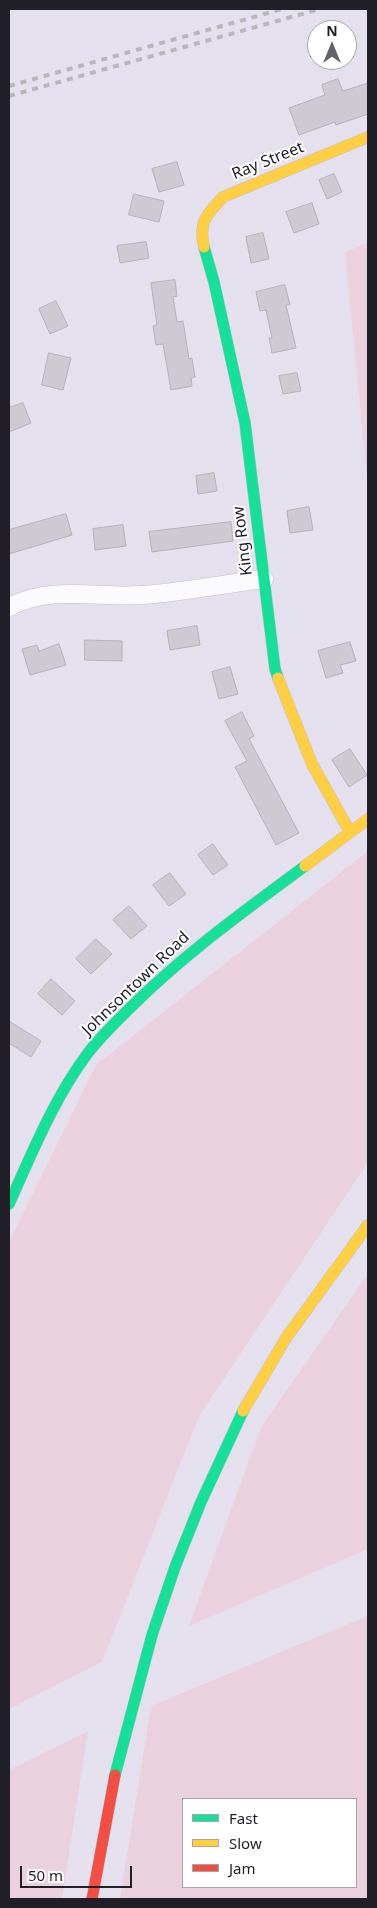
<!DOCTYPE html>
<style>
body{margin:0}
#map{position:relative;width:377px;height:1908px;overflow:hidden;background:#e4e0ed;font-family:"Noto Sans",sans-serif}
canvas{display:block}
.frame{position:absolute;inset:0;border:10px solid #201e26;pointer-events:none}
.legend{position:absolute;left:182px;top:1798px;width:175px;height:90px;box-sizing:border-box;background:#fff;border:1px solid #a6a5a8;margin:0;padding:6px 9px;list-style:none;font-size:15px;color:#201e26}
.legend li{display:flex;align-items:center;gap:10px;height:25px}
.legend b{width:25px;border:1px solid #a6a5a8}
.north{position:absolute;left:307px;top:20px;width:50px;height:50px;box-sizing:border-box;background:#fff;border:1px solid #a6a5a8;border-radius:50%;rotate:0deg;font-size:14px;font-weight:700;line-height:20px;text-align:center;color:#201e26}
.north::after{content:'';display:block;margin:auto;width:18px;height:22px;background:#65626c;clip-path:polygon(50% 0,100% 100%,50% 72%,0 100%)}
.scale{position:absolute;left:20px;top:1866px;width:112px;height:22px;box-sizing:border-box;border:2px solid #201e26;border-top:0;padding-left:6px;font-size:15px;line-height:18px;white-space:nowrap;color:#201e26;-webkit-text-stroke:4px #fff;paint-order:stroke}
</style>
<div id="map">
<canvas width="377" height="1908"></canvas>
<div class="frame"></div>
<ul class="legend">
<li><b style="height:6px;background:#16e098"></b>Fast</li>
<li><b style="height:6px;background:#ffcf43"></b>Slow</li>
<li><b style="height:6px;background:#f24e42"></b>Jam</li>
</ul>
<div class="north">N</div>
<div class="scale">50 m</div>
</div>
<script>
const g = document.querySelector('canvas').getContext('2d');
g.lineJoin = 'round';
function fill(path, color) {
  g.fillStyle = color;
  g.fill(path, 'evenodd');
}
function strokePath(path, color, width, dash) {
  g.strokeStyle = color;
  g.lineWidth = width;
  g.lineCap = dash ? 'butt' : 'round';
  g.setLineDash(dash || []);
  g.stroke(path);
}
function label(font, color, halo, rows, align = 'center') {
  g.font = font + ' "Noto Sans",sans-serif';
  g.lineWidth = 4;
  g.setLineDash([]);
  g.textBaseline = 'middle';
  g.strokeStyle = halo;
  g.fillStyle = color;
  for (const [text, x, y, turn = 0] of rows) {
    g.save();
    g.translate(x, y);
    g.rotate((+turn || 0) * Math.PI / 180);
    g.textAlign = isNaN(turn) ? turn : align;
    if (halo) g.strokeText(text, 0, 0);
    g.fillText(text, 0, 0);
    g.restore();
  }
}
fill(new Path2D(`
 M368,243V487L345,252Z
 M368,851V1162L199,1416L102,1662L9,1709V1242L96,1065Z
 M368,1274V1549L189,1626L261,1427Z
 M368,1616V1899H120L151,1706ZM356,1799V1887H183V1799Z
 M88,1731L62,1899H9V1770Z`), '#ebd1de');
const building = new Path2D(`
 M338,79L343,91L368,83V114L336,125L335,122L299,135L289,108L325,95L322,85Z
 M177,162L184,185L159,192L152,169Z
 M334,174L342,192L327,199L319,180Z
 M134,194L164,201L159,222L129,215Z
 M312,203L319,224L294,233L286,212Z
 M263,233L269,259L251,263L246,237Z
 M146,242L149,258L120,263L117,246Z
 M175,280L177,296L173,297L177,322L183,321L189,359L192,358L195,377L191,378L192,386L171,390L163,344L156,345L153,326L157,325L151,283Z
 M285,285L290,305H286L296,348L272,353L269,338H272L266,310L260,311L256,292Z
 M56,301L68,326L50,334L39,309Z
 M49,353L71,358L63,390L42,385Z
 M297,373L301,391L283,394L279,376Z
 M23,403L31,423L9,432V408Z
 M214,473L217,491L198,494L196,476Z
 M309,507L313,530L290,533L287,511Z
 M66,514L72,535L9,554V530Z
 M231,522L233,541L152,552L149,532Z
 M123,525L126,546L95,550L93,529Z
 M197,626L200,645L170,650L167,631Z
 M85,640L122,641V661L85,660Z
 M350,642L356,661L340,665L343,673L326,678L318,651Z
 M59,644L66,665L30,675L22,649L37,645L39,651Z
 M230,667L238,694L219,699L212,672Z
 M242,712L254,736L249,739L299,833L276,845L235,767L247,761L225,721Z
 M350,749L367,775L349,787L332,760Z
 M213,844L228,865L213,875L198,855Z
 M170,873L186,894L169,906L153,885Z
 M129,906L147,926L131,939L113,920Z
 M96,939L112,954L91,974L76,959Z
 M51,979L75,1001L62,1015L38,994Z
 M9,1021L41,1041L31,1057L9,1043Z`);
fill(building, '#cfc9d2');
strokePath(building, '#b5b0b9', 1);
const street = new Path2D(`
 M9,607C50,585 97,598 142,595C182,592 224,584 264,579`);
const fast = new Path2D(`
 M204,247L214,282L245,423L275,669L278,678
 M9,1204C32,1153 54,1098 88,1053C100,1037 115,1023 129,1009C183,955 244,911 305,866
 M115,1775L152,1635L175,1567L201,1502L243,1411`);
const slow = new Path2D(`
 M204,247C198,222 207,214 223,197L368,137
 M278,678L312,764L350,832
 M305,866L368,819
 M243,1411L286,1338L368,1225`);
const jam = new Path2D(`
 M92,1899L115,1775`);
strokePath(street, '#c2bfc9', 19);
strokePath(fast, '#c2bfc9', 12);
strokePath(slow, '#c2bfc9', 12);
strokePath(jam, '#c2bfc9', 12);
strokePath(street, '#fbfafc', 18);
strokePath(fast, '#16e098', 11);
strokePath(slow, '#ffcf43', 11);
strokePath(jam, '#f24e42', 11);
strokePath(new Path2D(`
 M9,86L282,9
 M9,96L320,9`), '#b8b6ba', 4, [6, 6]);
label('16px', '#201e26', '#fff', [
 ["Ray Street",268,161,-22],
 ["King Row",243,541,-97],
 ["Johnsontown Road",136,984,-44]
]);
</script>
